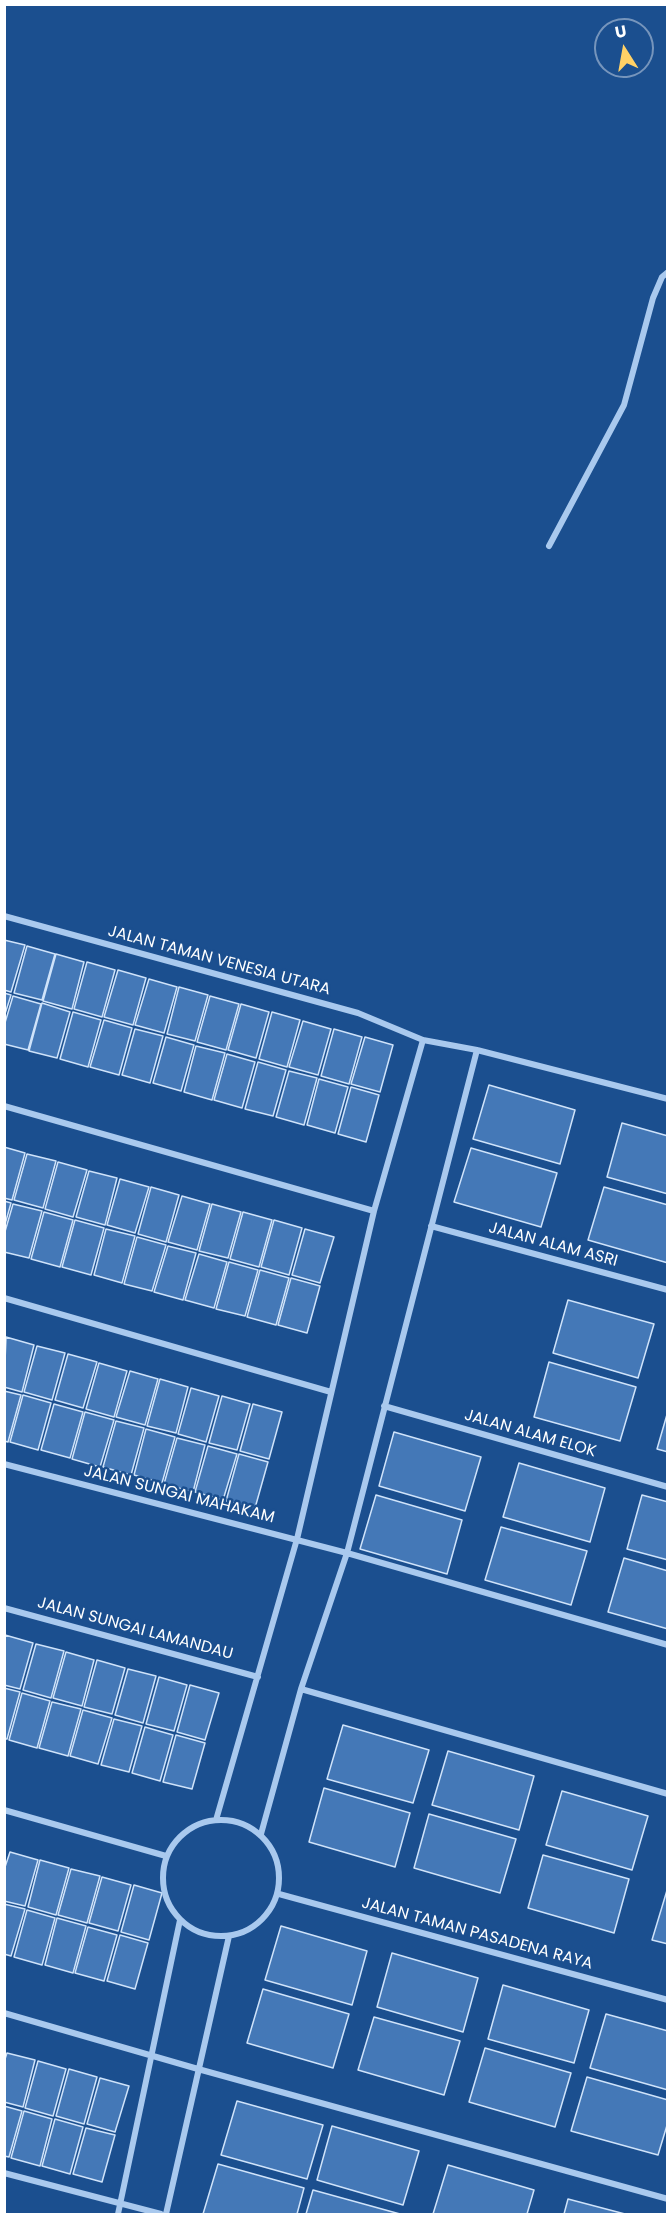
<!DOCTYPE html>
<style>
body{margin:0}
#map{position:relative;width:672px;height:2219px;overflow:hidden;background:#1b4f8f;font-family:Poppins,sans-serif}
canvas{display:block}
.frame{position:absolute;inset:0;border:6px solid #fff;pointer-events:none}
.north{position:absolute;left:594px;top:18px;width:60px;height:60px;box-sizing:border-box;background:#1b4f8f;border:2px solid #7695bc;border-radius:50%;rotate:349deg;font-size:16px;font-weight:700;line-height:24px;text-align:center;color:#fff}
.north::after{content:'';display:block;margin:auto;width:21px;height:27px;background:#ffd166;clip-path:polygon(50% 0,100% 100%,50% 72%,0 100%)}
</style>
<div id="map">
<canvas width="672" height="2219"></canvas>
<div class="frame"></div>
<div class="north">U</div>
</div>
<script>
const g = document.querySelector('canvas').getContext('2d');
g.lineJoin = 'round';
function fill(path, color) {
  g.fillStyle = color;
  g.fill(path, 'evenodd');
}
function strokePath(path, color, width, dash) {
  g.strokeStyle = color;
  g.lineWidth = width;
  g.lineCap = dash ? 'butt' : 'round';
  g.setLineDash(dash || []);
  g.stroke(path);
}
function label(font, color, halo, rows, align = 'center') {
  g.font = font + ' Poppins,sans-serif';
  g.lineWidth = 5;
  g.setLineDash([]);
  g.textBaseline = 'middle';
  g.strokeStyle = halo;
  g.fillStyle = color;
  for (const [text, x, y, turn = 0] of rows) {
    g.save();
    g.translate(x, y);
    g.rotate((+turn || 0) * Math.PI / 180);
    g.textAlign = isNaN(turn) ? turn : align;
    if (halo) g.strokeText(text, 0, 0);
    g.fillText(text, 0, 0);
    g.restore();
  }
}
const building = new Path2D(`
 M4,940L25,945L11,992L4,990Z
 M27,946L55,954L42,1000L14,993Z
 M56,954L84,962L72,1009L43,1001Z
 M87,962L115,970L102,1017L74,1009Z
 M118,970L146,978L133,1025L104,1017Z
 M149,979L177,987L164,1033L135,1025Z
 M179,987L208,995L195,1041L167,1034Z
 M4,993L11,995L4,1017Z
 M13,996L41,1004L28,1050L4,1044V1026Z
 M210,996L239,1004L226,1050L197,1042Z
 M42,1003L70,1012L57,1058L29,1051Z
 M241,1004L269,1012L256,1058L228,1050Z
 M73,1012L101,1020L88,1067L60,1059Z
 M272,1012L300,1020L287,1067L259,1059Z
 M104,1020L132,1028L119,1075L90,1067Z
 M303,1021L331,1029L318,1075L289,1067Z
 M135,1029L163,1036L150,1083L122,1075Z
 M334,1029L362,1037L349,1084L321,1076Z
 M166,1037L194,1045L181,1091L153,1083Z
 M365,1037L393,1045L380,1092L351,1084Z
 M196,1046L225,1053L212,1100L184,1092Z
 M227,1054L255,1062L242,1108L214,1100Z
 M258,1062L286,1070L273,1116L245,1109Z
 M289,1071L317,1078L304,1125L276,1117Z
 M319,1079L348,1087L335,1133L307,1125Z
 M489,1085L575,1110L560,1164L473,1139Z
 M351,1087L379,1095L366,1142L338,1134Z
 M622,1123L668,1136V1194L607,1177Z
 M4,1147L25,1153L12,1200L4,1198Z
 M471,1148L557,1173L541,1227L454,1202Z
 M27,1154L56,1161L43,1208L14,1200Z
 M58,1162L87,1170L73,1217L45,1209Z
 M89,1171L117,1178L105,1225L76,1217Z
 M120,1179L149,1187L135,1233L107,1225Z
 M151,1187L179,1195L166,1242L138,1234Z
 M604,1187L668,1205V1263L588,1240Z
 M182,1196L210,1204L197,1250L168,1242Z
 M4,1201L11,1203L4,1228Z
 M13,1204L42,1211L29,1258L4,1252V1235Z
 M212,1204L241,1212L228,1258L199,1251Z
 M44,1212L73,1220L60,1267L31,1259Z
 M243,1212L272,1220L259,1267L230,1259Z
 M75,1220L104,1228L91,1275L62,1267Z
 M274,1220L302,1228L289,1275L261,1267Z
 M106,1229L135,1236L122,1283L94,1275Z
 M305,1229L334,1237L320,1283L292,1275Z
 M137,1237L166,1245L152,1291L124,1284Z
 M168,1246L196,1253L183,1300L154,1292Z
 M199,1254L227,1262L214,1308L185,1300Z
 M229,1262L258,1270L245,1316L216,1309Z
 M260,1270L289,1278L276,1325L247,1317Z
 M291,1278L320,1286L307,1333L278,1325Z
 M568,1300L654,1324L638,1378L553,1353Z
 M6,1337L34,1345L22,1392L4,1387Z
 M37,1346L65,1353L52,1400L24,1392Z
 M68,1354L97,1362L83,1408L55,1400Z
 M549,1362L636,1387L620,1441L534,1417Z
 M99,1363L127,1371L114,1417L86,1409Z
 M130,1371L158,1379L145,1425L116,1417Z
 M160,1379L188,1387L176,1433L147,1426Z
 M191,1388L219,1396L206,1442L178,1434Z
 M4,1391L21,1395L8,1442L4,1441Z
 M23,1395L51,1403L38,1450L10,1442Z
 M222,1396L250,1404L237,1450L209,1443Z
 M54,1404L83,1412L70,1458L41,1450Z
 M253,1404L282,1412L269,1459L240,1451Z
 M668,1411V1452L657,1449Z
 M85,1412L114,1420L100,1467L72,1459Z
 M116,1421L144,1428L131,1475L103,1467Z
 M146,1429L175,1437L162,1483L134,1475Z
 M394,1432L481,1457L465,1511L379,1486Z
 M177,1438L205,1445L193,1492L164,1484Z
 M208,1446L237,1454L223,1500L195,1492Z
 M239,1454L268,1462L255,1508L226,1501Z
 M519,1463L605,1488L590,1542L503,1517Z
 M376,1495L462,1520L447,1574L360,1549Z
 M642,1495L668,1502V1560L627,1549Z
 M501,1527L587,1551L571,1605L485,1580Z
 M624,1558L668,1571V1629L608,1612Z
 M5,1635L33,1643L20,1689L4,1685Z
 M36,1644L64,1651L51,1698L23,1690Z
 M66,1652L94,1660L82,1706L53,1698Z
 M97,1660L125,1668L112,1714L84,1707Z
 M128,1669L156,1676L143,1723L115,1715Z
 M159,1677L187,1685L174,1731L146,1724Z
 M190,1685L219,1693L205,1740L177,1732Z
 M4,1688L20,1692L7,1739H4Z
 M22,1693L50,1701L37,1748L9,1740Z
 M52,1702L81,1709L68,1756L39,1748Z
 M83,1710L112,1718L98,1764L70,1756Z
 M114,1719L142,1726L129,1772L101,1765Z
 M343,1725L429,1750L413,1803L327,1779Z
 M145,1727L173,1735L160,1781L132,1773Z
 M176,1735L205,1743L192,1789L163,1782Z
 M448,1751L534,1776L519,1830L432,1805Z
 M324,1788L410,1813L395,1867L309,1842Z
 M562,1791L648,1816L632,1870L546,1845Z
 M429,1814L516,1839L500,1893L414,1868Z
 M10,1852L38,1860L25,1906L4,1901V1870Z
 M543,1855L629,1879L614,1933L528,1908Z
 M40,1860L69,1868L56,1915L28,1907Z
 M71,1869L100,1876L87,1923L58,1915Z
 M102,1877L131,1885L118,1931L89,1923Z
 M134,1885L162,1893L149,1940L121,1932Z
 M668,1887V1944L652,1940Z
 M4,1904L25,1909L11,1956L4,1954Z
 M27,1910L55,1918L42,1965L14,1957Z
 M57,1918L86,1926L73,1973L45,1965Z
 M281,1926L367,1951L352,2005L265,1980Z
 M88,1927L117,1935L104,1981L75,1973Z
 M120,1935L148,1943L135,1989L107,1981Z
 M392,1953L478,1978L463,2032L377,2007Z
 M503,1985L589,2010L574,2063L488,2039Z
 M263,1989L349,2014L333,2068L247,2043Z
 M606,2014L668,2031V2090L590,2068Z
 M374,2017L460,2041L444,2095L358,2070Z
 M485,2048L571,2073L555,2127L469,2102Z
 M7,2053L35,2060L23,2107L4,2102V2062Z
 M38,2061L66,2069L53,2116L25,2108Z
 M69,2069L97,2077L84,2124L56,2116Z
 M587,2077L668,2100V2122L658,2155L571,2131Z
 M100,2078L129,2086L115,2132L87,2124Z
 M237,2101L323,2125L307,2179L221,2155Z
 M4,2106L22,2111L9,2157L4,2156Z
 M24,2111L52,2119L40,2166L11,2158Z
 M55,2119L83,2127L70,2174L42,2166Z
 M332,2126L419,2151L403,2205L317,2180Z
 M86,2128L115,2135L102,2182L73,2174Z
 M218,2164L304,2188L297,2214H203Z
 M448,2165L534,2190L527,2214H433Z
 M313,2190L400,2214H306Z
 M568,2199L625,2214H564Z`);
fill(building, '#4478b7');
strokePath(building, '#cfe3fa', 1.5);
strokePath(new Path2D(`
 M549,546L624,405L653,298L662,277L668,272
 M4,916L358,1013L423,1040L477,1050L668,1099
 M4,1106L374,1211
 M431,1226L668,1290
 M4,1298L331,1392
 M384,1406L668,1487
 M4,1464L347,1553L668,1645
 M4,1608L258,1677
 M301,1689L668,1794
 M4,1810L166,1856
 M163 1878a58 58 0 1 1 116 0a58 58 0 1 1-116 0Z
 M216,1820L297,1539L374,1211L423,1040
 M261,1834L301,1689L347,1553L477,1050
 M279,1894L668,2000
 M4,2013L198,2069L668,2199
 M4,2173L161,2214
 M118,2214L180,1920
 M166,2214L229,1936`), '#a9c9ee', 6);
label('16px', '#fff', '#1b4f8f', [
 ["JALAN TAMAN VENESIA UTARA",219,961,15],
 ["JALAN ALAM ASRI",553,1245,15],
 ["JALAN ALAM ELOK",530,1434,16],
 ["JALAN SUNGAI MAHAKAM",179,1495,14],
 ["JALAN SUNGAI LAMANDAU",135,1629,15],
 ["JALAN TAMAN PASADENA RAYA",477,1934,15]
]);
</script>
